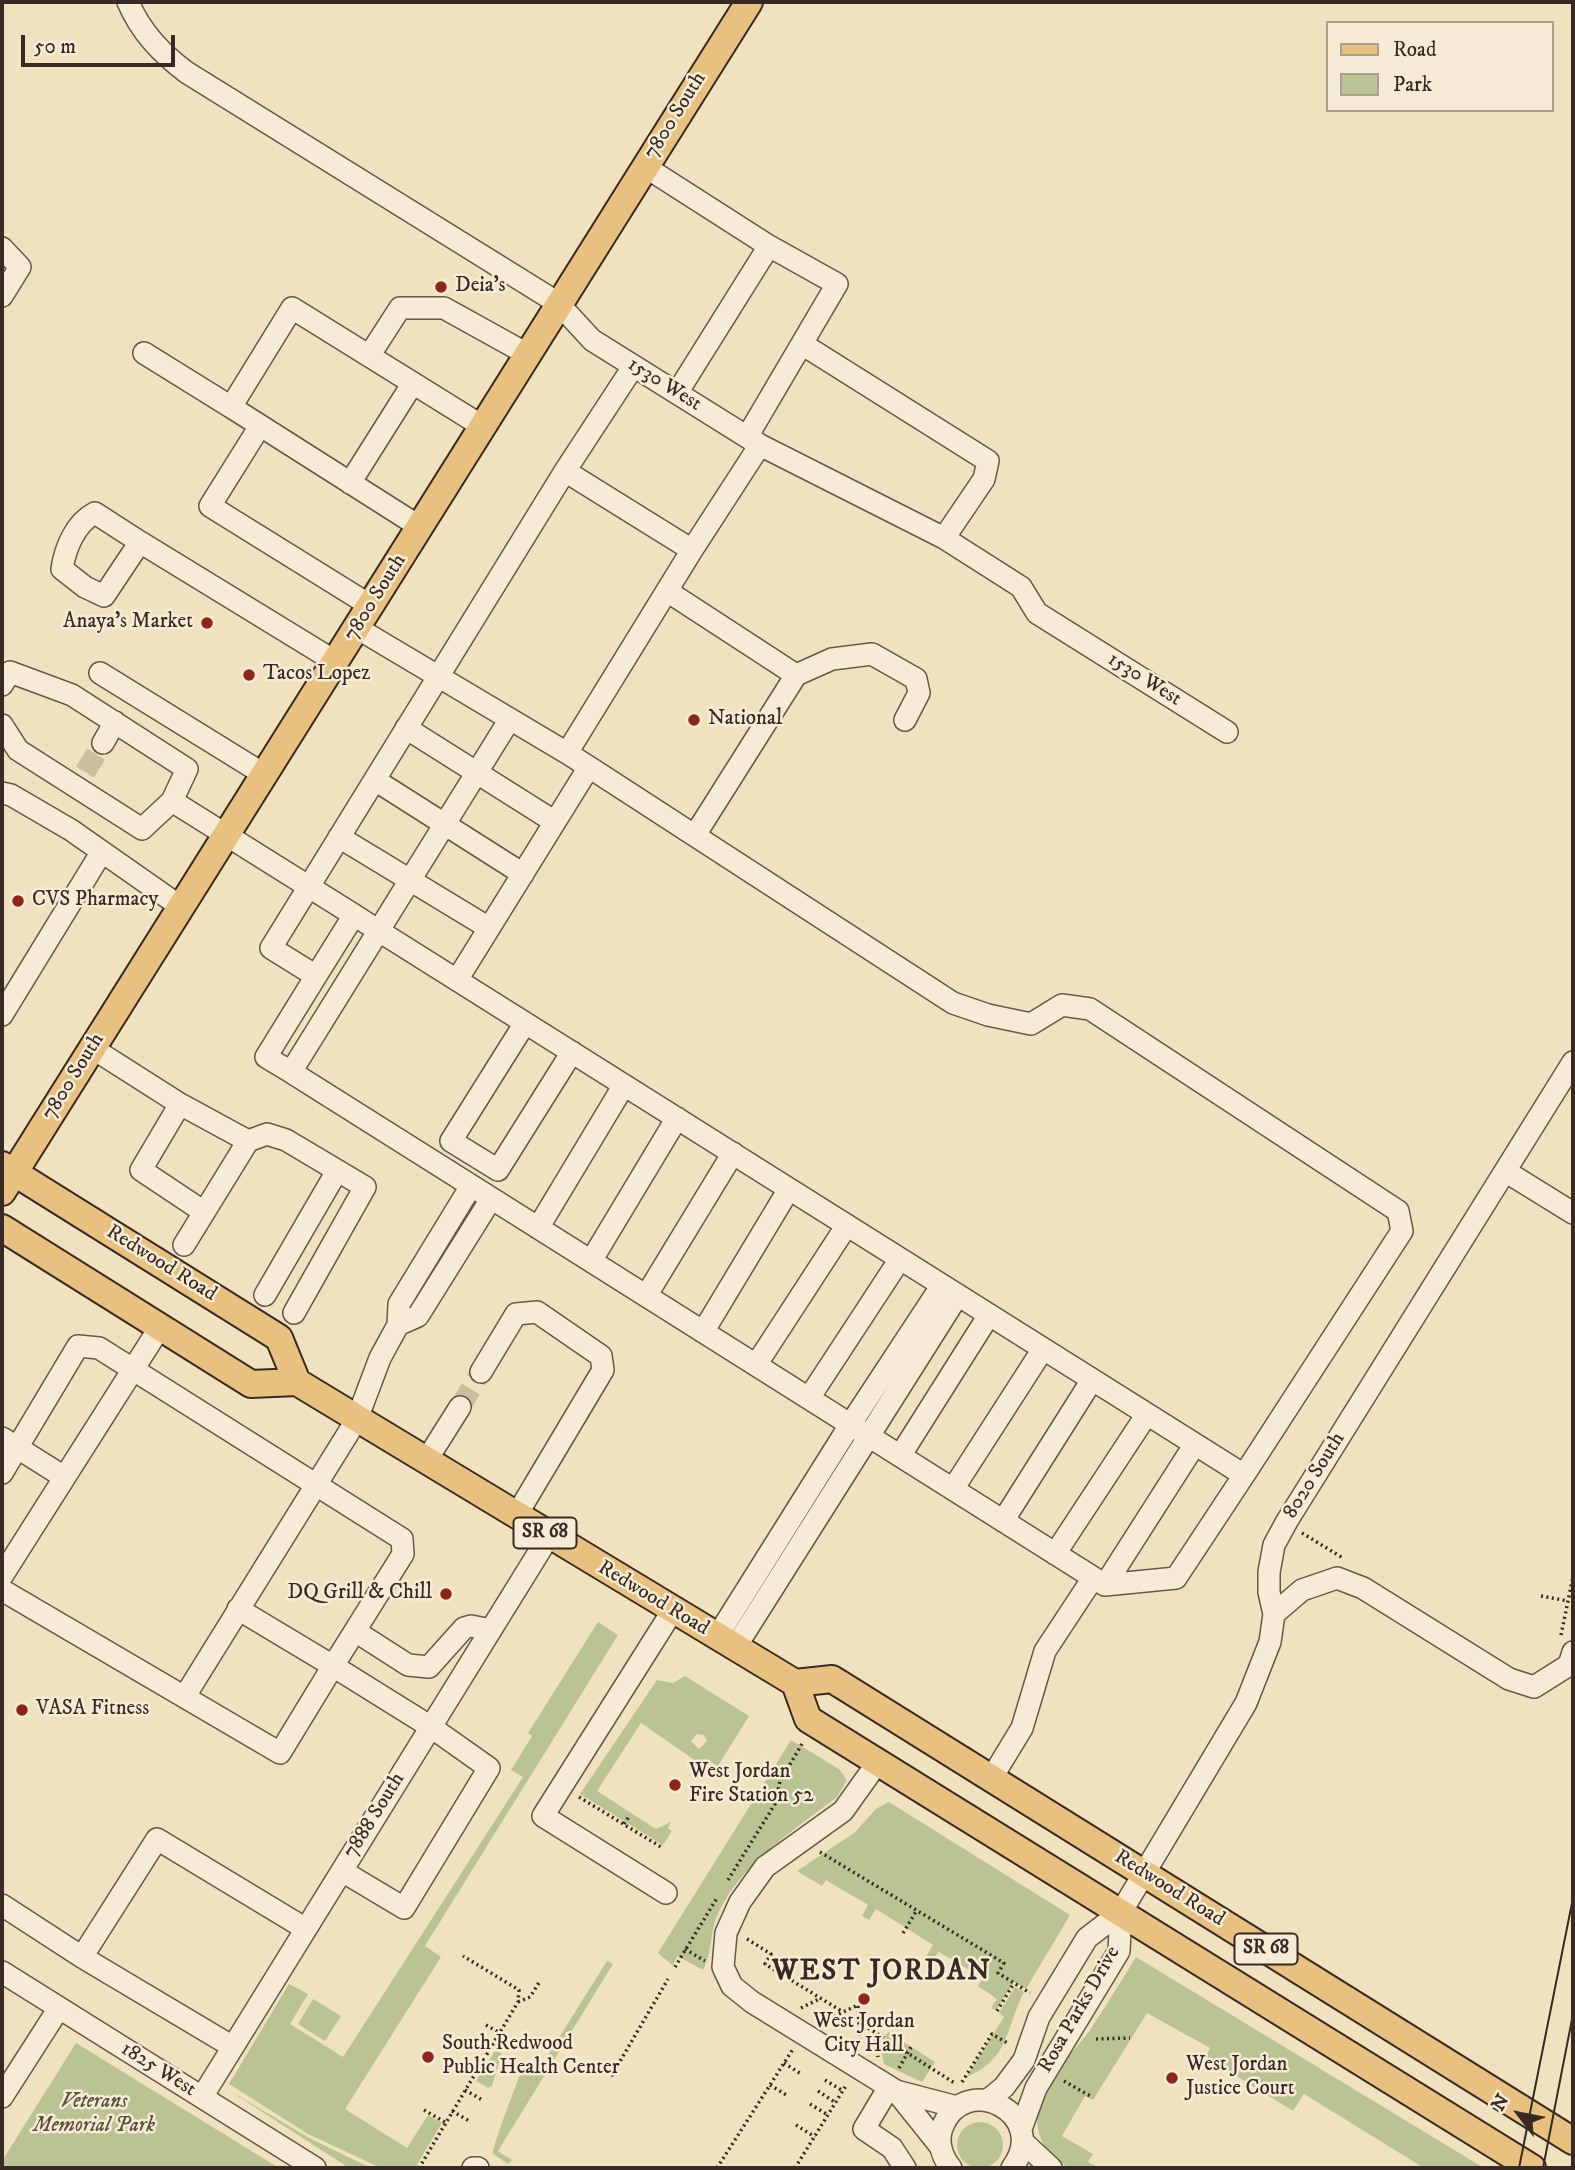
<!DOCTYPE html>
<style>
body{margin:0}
#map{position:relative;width:1575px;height:2170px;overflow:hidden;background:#f1e2bf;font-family:"IM FELL DW Pica",serif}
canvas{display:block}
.frame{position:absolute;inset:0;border:4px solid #372923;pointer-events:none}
.legend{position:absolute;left:1326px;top:21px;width:228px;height:91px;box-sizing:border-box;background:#f6ecd5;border:2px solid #aa9e8e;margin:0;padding:9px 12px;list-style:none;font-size:21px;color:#372923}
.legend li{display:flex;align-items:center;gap:14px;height:35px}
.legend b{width:35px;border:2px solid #aa9e8e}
.north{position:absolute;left:1484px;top:2079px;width:70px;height:70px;-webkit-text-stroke:5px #f6ecd5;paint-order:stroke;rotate:302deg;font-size:19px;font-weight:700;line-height:28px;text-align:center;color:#372923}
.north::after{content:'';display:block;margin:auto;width:24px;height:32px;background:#372923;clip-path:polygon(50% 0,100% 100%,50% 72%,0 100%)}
.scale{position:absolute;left:21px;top:35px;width:154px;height:32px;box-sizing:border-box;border:4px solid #372923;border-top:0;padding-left:9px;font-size:21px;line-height:24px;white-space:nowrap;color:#372923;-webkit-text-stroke:5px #f6ecd5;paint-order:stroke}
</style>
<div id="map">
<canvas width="1575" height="2170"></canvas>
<div class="frame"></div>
<ul class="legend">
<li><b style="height:9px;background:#e8c180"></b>Road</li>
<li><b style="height:19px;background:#bac392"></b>Park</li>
</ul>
<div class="north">N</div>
<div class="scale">50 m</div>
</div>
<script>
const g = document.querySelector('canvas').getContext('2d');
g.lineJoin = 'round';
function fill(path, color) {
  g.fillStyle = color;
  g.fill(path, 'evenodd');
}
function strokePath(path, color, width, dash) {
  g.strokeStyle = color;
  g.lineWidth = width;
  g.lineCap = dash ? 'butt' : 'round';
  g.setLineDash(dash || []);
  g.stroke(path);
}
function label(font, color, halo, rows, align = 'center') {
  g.font = font + ' "IM FELL DW Pica",serif';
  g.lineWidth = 5;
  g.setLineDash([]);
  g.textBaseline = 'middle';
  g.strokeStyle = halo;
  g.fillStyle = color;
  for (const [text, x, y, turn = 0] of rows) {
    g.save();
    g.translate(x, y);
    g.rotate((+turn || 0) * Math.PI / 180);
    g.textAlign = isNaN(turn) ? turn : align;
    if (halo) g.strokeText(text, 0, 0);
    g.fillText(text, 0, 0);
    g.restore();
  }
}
fill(new Path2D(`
 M598,1622L618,1635L425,1946L441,1957L345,2109L407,2148L428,2115L442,2123L415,2168H381L308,2134L229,2084L289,1984L308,1994L290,2024L343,2057L523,1777L511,1770L532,1736L528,1733Z
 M685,1676L749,1716L718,1766L711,1762L706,1768L641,1723L597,1791L656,1829L671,1822L668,1828L672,1831L663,1845L580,1794L657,1680L673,1683ZM697,1734L704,1735L707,1741L699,1749L691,1741Z
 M791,1740L839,1769L847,1780L837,1797C792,1832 739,1864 716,1918C710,1935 712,1954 703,1970L677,1956L673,1966L658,1953Z
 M889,1802L1070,1915L1026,1989L1014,1982L996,2010L991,2008L997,1999L978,1986L983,1978L939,1952L933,1959L927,1955L933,1945L876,1909L869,1920L862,1916L868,1905L826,1880L822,1886L797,1871L854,1833L876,1809Z
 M1136,1957L1484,2168H1424L1304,2094L1293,2111L1206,2057L1210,2048L1147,2013L1093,2100L1085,2096L1062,2136L1093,2154L1088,2162L1099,2168C1071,2168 1054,2170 1042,2141C1023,2092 1064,2066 1090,2030C1106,2006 1121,1981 1136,1957Z
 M607,1961L613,1964L498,2151L512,2160L508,2164L493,2154C492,2147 520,2075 525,2062L540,2068Z
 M1015,1987L1024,1992C1005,2029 1010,2059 966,2077L1004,2017L999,2013Z
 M313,1999L341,2016L325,2041L298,2024Z
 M888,2032L935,2062L922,2082L884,2064L880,2045Z
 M76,2043L279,2168H2V2161Z
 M495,2051L502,2053L492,2086L488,2088L476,2081Z
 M227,2089L311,2139L371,2168H349Z
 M957 2145a23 23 0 1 1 46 0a23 23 0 1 1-46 0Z`), '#bac392');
strokePath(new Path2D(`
 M85,772L103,743
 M460,1407L481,1372`), '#ccbda0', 21, [21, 10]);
const minor = new Path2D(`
 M128,2C141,32 160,52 186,72L558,303L592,340L760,445L944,538L1021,587L1037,613L1227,732
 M644,166L769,246L677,393
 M2,248L20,267L2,296
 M802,344L988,461L984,479L944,538
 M144,353L231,407
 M369,356L400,308H444L527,354
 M260,426L210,506L371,606
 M747,437L837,284L769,246
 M565,471L633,367
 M350,483L413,383
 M420,527L231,407L292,308L482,426
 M140,542L95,513C75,523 65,549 62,569L85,587L104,596L140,542L336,662
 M692,550L760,445
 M667,591L796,675L695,835
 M357,628L567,753
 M100,673L265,775
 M796,675L832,659L872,654L916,679L919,693L905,720
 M2,685L10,672L72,695L187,769L172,801L142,829L18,750L2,725
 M406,728L555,822
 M103,743L115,722
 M589,767L953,1003L988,1015L1031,1024L1062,1005L1090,1009L1398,1211L1402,1231L1244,1475
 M375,780L523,874
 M2,793L11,795L71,830L181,907
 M172,801L354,915L379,931L1244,1475L1176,1578L1105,1585L291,1072L510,719
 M339,837L489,928
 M316,976L354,915
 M2,1015L101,853
 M525,1023L451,1141L498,1170L572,1052
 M92,1048L180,1104L248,1141L184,1245
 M291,1072L266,1057L316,976L271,948L565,471L692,550L567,753L589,767L457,980
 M180,1104L141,1170L204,1212
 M248,1141L267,1134L286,1140L365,1187L294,1313
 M1505,1171L1573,1213
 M538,1228L624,1085
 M591,1261L677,1118
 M265,1295L337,1171
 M646,1296L733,1153
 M398,1325L418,1316L491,1199
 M703,1332L789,1189
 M756,1365L847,1225
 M481,1372L516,1314L537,1312L601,1356L603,1370L516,1516
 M809,1398L900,1259
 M2,1438L64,1477
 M900,1456L989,1315
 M426,1461L460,1407
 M2,1473L78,1346L99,1348L402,1539L403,1554L333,1666L238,1609
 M953,1489L1043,1349
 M1003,1521L1092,1380
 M1055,1554L1147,1414
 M2,1576L160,1327
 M1105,1585L1195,1444
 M2,1590L280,1753L333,1666L431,1727L489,1768L404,1908L342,1871
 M1274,1614L1302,1590L1337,1578L1363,1588L1509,1679L1534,1687L1569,1665L1573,1652
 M355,1631L408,1665L429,1667L464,1628L471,1626L491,1630
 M717,1637L850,1425L942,1285
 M735,1648L958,1295
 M185,1696L357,1419L380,1358L398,1325L399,1304L471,1186
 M878,1762L843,1811L765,1867L740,1902L726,1933L723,1967L732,1986L752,2002L896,2091L940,2146
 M991,1779L1022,1728L1045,1651L1093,1578
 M666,1893L543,1816L673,1610
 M2,1905L82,1957L157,1839L306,1929
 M82,1957L233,2047
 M2,1972L315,2168
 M889,2087L864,2129L892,2148L905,2168
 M896,2091L957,2107
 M2,2097L59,2008
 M202,2097L549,1536
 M988,2100L1004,2087L1024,2060L1039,2017L1087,1938L1121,1912L1246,1703L1270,1642L1274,1614L1269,1592V1572L1274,1545L1287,1521L1573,1062
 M1021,2129L1036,2088L1119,1951L1121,1912
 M1023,2142L1051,2168
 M473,2168H478
 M951,2168C942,2157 937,2142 942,2128C964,2069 1052,2114 1012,2168`);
const major = new Path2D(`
 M2,1165L279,1338L297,1382
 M2,1192L749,2
 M2,1228L251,1384L297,1382L795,1683L832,1679L1573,2141
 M795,1683L808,1719L1532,2168`);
strokePath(minor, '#66574a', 24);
strokePath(major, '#372923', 30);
strokePath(new Path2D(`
 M1302,1533L1343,1558
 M1541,1596L1568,1601
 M1561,1635L1573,1577
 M579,1797L661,1847
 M624,1824L630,1815
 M820,1852L1004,1963L998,1973L1030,1993
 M728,1880L775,1804L780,1781L802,1744
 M903,1933L917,1910
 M747,1939L771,1954L765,1964L843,2012
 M685,1949L705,1961
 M675,1967L717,1898
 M518,2002L530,1997L540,1981
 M801,2008L821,1998
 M997,2011L1014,1983
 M824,2021L858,2005L860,2044
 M859,2022L956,2084
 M486,2025L500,2033
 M875,2034L878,2057
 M1096,2039L1130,2038
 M784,2063L801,2074
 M598,2066L612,2075L668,1979
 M899,2068L911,2047
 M825,2080L843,2091
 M1064,2081L1092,2097
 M962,2082L992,2034L1009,2044
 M770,2085L788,2096
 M465,2090L484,2101
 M818,2091L836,2103
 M810,2104L828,2115
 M424,2110L445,2122
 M452,2111L471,2122
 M796,2125L815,2137
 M419,2168L518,2002L519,1990L463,1956
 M717,2168L793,2049
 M795,2168L847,2084`), '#372923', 3.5, [2, 3.5]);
strokePath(minor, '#f6ecd5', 21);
strokePath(major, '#e8c180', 26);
strokePath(new Path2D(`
 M1519,2168L1573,1898
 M1543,2168L1573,2014`), '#372923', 2);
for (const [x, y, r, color] of [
 [441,287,7,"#8f2418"],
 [207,623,7,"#8f2418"],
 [249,675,7,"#8f2418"],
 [694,720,7,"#8f2418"],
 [18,901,7,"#8f2418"],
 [446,1594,7,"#8f2418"],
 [22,1710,7,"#8f2418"],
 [675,1785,7,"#8f2418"],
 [864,1999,7,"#8f2418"],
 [428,2057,7,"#8f2418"],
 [1172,2078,7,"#8f2418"]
]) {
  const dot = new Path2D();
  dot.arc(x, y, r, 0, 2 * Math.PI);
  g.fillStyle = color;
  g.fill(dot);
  strokePath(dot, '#f6ecd5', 2.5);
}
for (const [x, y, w] of [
 [545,1533,63],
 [1266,1949,63]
]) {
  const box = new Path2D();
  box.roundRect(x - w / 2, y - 15.5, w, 31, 5);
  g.fillStyle = '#f6ecd5';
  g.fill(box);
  strokePath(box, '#372923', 2);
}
label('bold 19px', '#372923', null, [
 ["SR 68",545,1533],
 ["SR 68",1266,1949]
]);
label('21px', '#372923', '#f6ecd5', [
 ["7800 South",676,116,-58],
 ["1530 West",664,385,32],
 ["7800 South",376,598,-58],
 ["1530 West",1144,680,32],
 ["7800 South",74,1077,-58],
 ["Redwood Road",161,1264,32],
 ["8020 South",1315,1476,-58],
 ["Redwood Road",653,1599,31],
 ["7888 South",375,1816,-58],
 ["Redwood Road",1169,1889,32],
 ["Rosa Parks Drive",1080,2010,-60],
 ["1825 West",158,2070,32]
]);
label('21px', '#372923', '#f6ecd5', [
 ["Deia's",455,287],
 ["Anaya's Market",193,623,"right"],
 ["Tacos Lopez",263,675],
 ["National",708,720],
 ["CVS Pharmacy",32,901],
 ["DQ Grill & Chill",432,1594,"right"],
 ["VASA Fitness",36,1710],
 ["West Jordan",689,1773],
 ["Fire Station 52",689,1797],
 ["West Jordan",864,2023,"center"],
 ["City Hall",864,2047,"center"],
 ["South Redwood",442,2045],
 ["Public Health Center",442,2069],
 ["West Jordan",1186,2066],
 ["Justice Court",1186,2090]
], 'left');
label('italic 21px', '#58503f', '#f6ecd5', [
 ["Veterans",94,2103],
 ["Memorial Park",94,2127]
]);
g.letterSpacing = '2px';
label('bold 28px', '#372923', '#f6ecd5', [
 ["WEST JORDAN",882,1973]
]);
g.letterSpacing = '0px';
</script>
